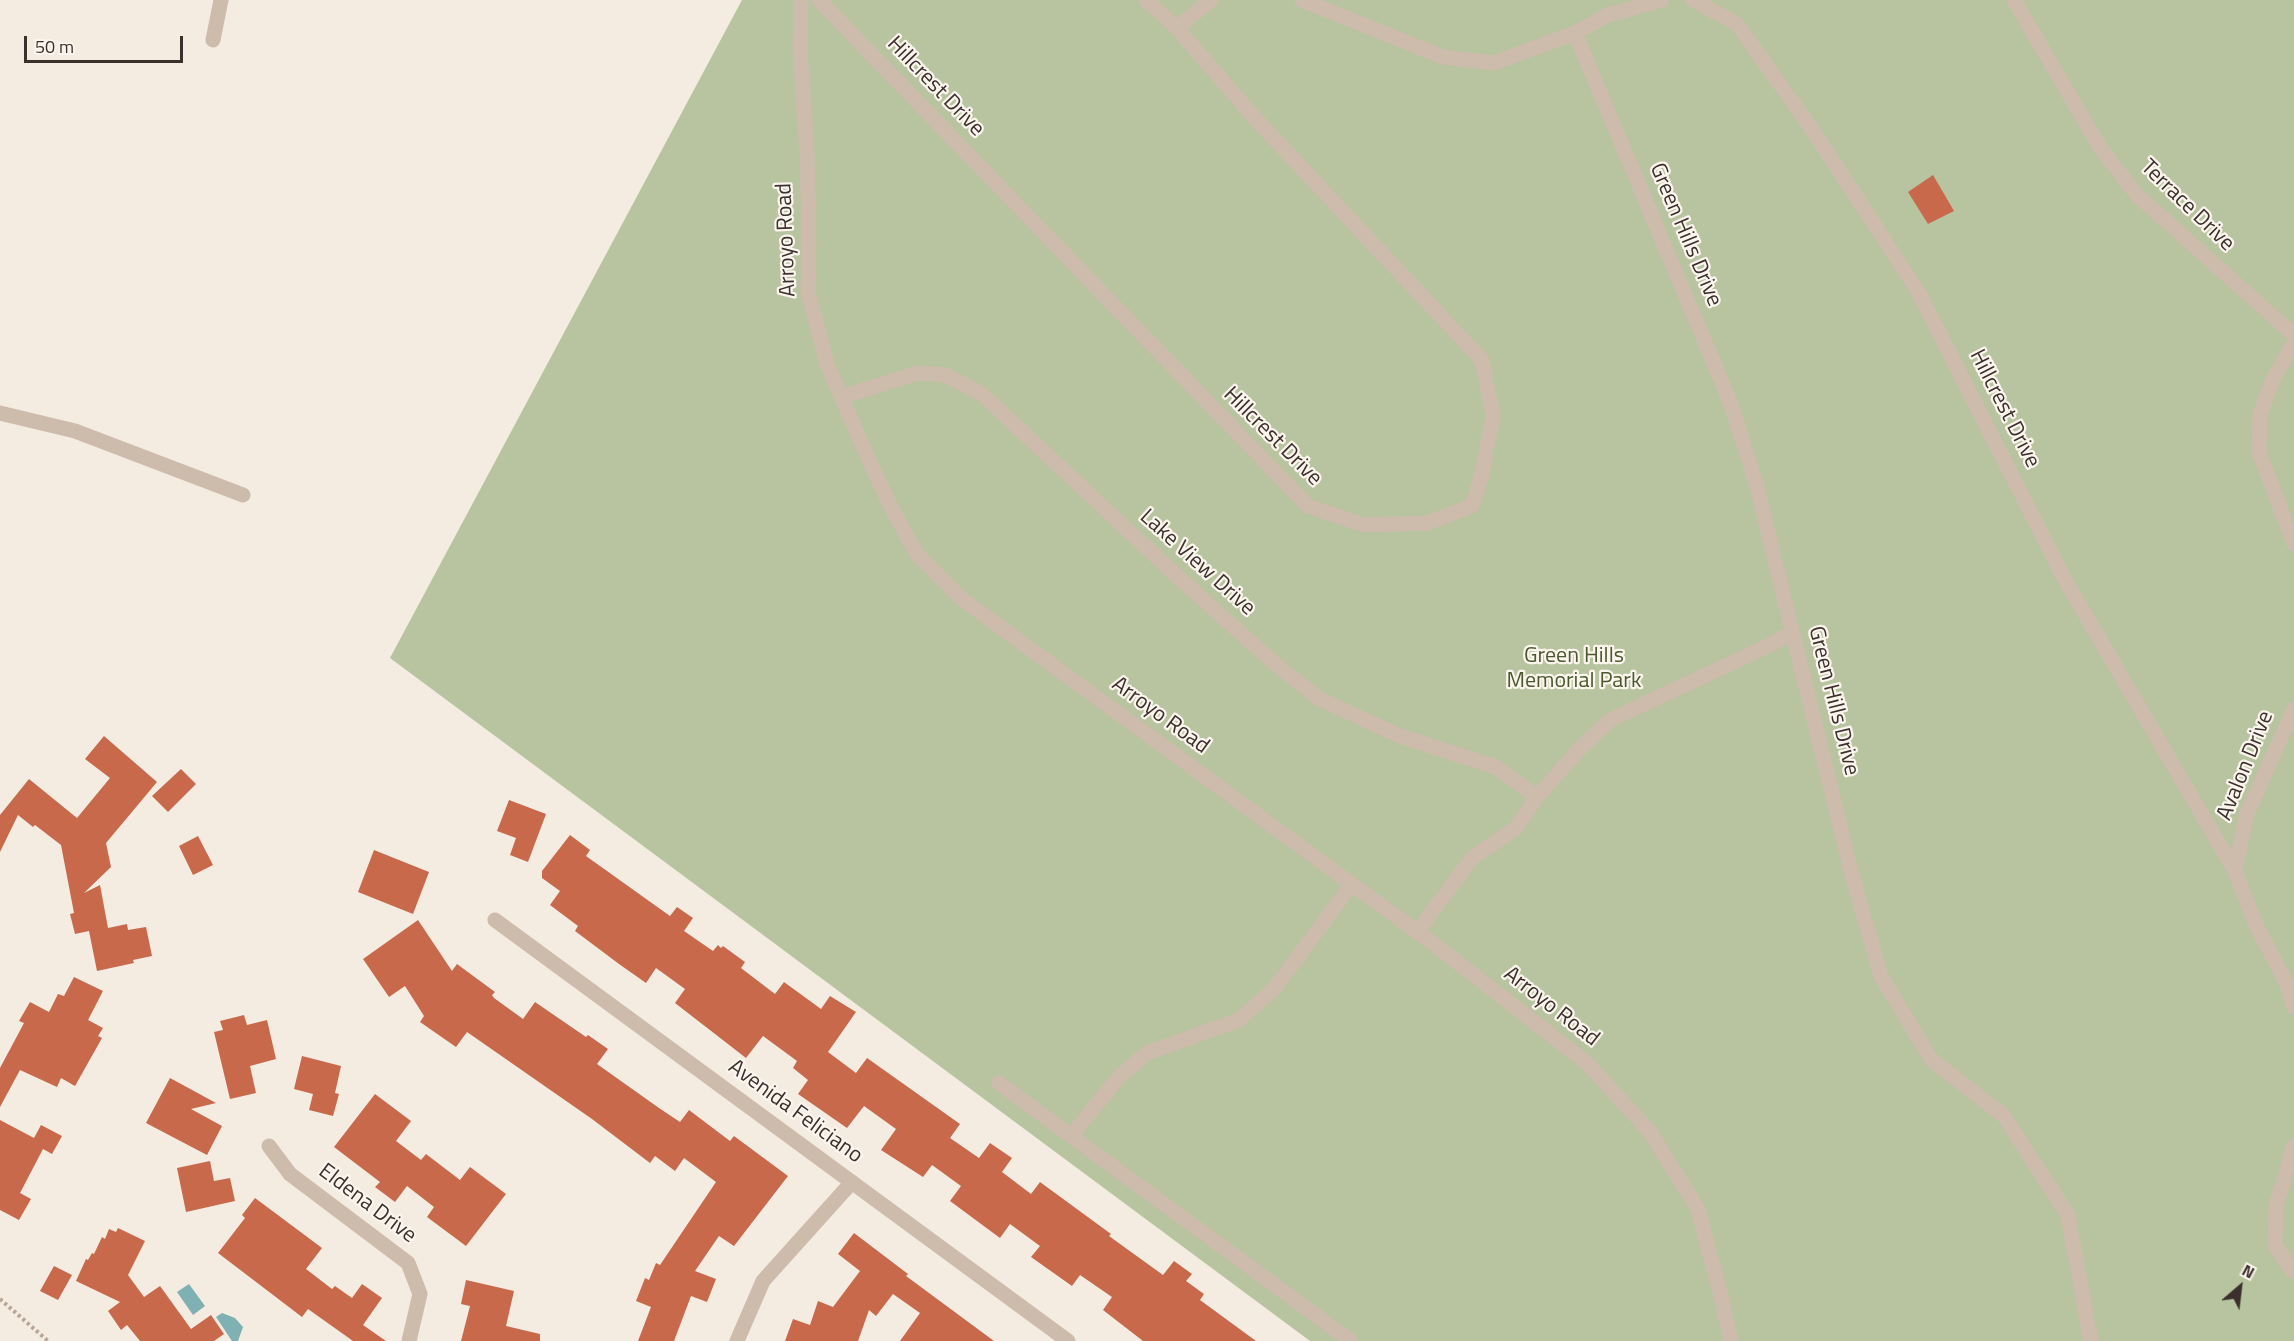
<!DOCTYPE html>
<style>
body{margin:0}
#map{position:relative;width:2294px;height:1341px;overflow:hidden;background:#f4ebe1;font-family:"Titillium Web",sans-serif}
canvas{display:block}
.north{position:absolute;left:2210px;top:1257px;width:60px;height:60px;-webkit-text-stroke:4px #fbf5ee;paint-order:stroke;rotate:28deg;font-size:16px;font-weight:700;line-height:24px;text-align:center;color:#3b302b}
.north::after{content:'';display:block;margin:auto;width:21px;height:27px;background:#3b302b;clip-path:polygon(50% 0,100% 100%,50% 72%,0 100%)}
.scale{position:absolute;left:24px;top:36px;width:159px;height:27px;box-sizing:border-box;border:3px solid #3b302b;border-top:0;padding-left:8px;font-size:18px;line-height:21px;white-space:nowrap;color:#3b302b;-webkit-text-stroke:4px #fbf5ee;paint-order:stroke}
</style>
<div id="map">
<canvas width="2294" height="1341"></canvas>
<div class="north">N</div>
<div class="scale">50 m</div>
</div>
<script>
const g = document.querySelector('canvas').getContext('2d');
g.lineJoin = 'round';
function fill(path, color) {
  g.fillStyle = color;
  g.fill(path, 'evenodd');
}
function strokePath(path, color, width, dash) {
  g.strokeStyle = color;
  g.lineWidth = width;
  g.lineCap = dash ? 'butt' : 'round';
  g.setLineDash(dash || []);
  g.stroke(path);
}
function label(font, color, halo, rows, align = 'center') {
  g.font = font + ' "Titillium Web",sans-serif';
  g.lineWidth = 4.5;
  g.setLineDash([]);
  g.textBaseline = 'middle';
  g.strokeStyle = halo;
  g.fillStyle = color;
  for (const [text, x, y, turn = 0] of rows) {
    g.save();
    g.translate(x, y);
    g.rotate((+turn || 0) * Math.PI / 180);
    g.textAlign = isNaN(turn) ? turn : align;
    if (halo) g.strokeText(text, 0, 0);
    g.fillText(text, 0, 0);
    g.restore();
  }
}
fill(new Path2D(`
 M742,0H2294V1341H1310L390,658Z`), '#b8c4a0');
fill(new Path2D(`
 M189,1284L205,1306L193,1315L177,1292Z
 M222,1313L235,1318L243,1327L238,1341H232L216,1317Z`), '#7fb0b2');
fill(new Path2D(`
 M1933,175L1954,211L1928,224L1908,192Z
 M104,736L157,782L106,843L111,867L84,893L100,885L108,928L127,924L128,930L146,927L152,956L133,960L134,963L97,971L89,931L75,934L70,914L74,913L61,845L35,825L33,827L18,815L0,852V815L29,779L77,818L110,778L85,759Z
 M181,769L196,784L168,812L152,796Z
 M509,800L546,814L528,862L510,855L516,838L497,831Z
 M570,835L590,850L586,856L670,916L677,907L693,918L684,931L713,951L718,945L721,948L723,946L745,962L741,968L775,994L784,982L821,1009L830,996L856,1012L828,1052L856,1073L867,1058L960,1124L950,1138L979,1158L990,1143L1012,1158L1002,1172L1031,1194L1040,1182L1111,1234L1109,1236L1163,1275L1174,1261L1192,1274L1186,1281L1204,1294L1200,1300L1256,1341H1143L1103,1310L1112,1297L1080,1275L1072,1286L1031,1257L1040,1246L1010,1224L1000,1238L950,1201L961,1186L932,1165L923,1177L881,1150L896,1129L864,1106L847,1128L798,1094L808,1080L793,1068L797,1061L763,1036L746,1058L675,1003L685,989L656,968L646,983L619,964L575,931L578,926L550,905L560,891L542,878V871Z
 M198,836L213,865L193,875L179,846Z
 M374,850L429,872L413,914L358,892Z
 M418,920L452,971L457,964L495,992L492,995L494,998L523,1019L535,1002L586,1037L588,1035L608,1049L597,1064L659,1108L680,1122L689,1110L730,1141L734,1136L788,1176L734,1246L719,1236L695,1271L716,1279L707,1302L691,1296L674,1341H638L651,1307L636,1301L645,1278L649,1280L656,1263L660,1265L716,1182L684,1158L675,1171L655,1156L650,1163L592,1119L467,1032L456,1047L420,1022L424,1016L405,986L389,997L363,959Z
 M74,977L103,991L88,1020L103,1028L98,1036L102,1038L75,1086L61,1078L57,1087L20,1070L0,1107V1068L24,1023L19,1021L30,1002L49,1012L58,994L64,996Z
 M244,1015L247,1025L267,1020L276,1059L250,1066L256,1093L230,1099L214,1032L223,1030L220,1021Z
 M302,1056L341,1066L335,1093L339,1094L333,1116L309,1110L313,1094L294,1089Z
 M170,1078L216,1103L191,1109L222,1126L207,1155L146,1123Z
 M375,1094L411,1121L396,1141L421,1160L426,1154L460,1180L470,1167L506,1194L466,1246L427,1217L434,1207L407,1186L395,1202L375,1187L380,1182L334,1147Z
 M0,1120L34,1138L41,1125L62,1136L52,1154L43,1149L20,1193L31,1199L19,1220L0,1210Z
 M210,1161L214,1181L230,1178L235,1201L186,1212L177,1168Z
 M255,1198L322,1248L306,1269L332,1289L335,1286L352,1298L362,1284L382,1298L363,1325L386,1341H353L308,1309L302,1317L218,1253L245,1218L242,1215Z
 M118,1228L145,1241L128,1275L144,1297L160,1286L191,1329L211,1315L224,1334L214,1341H140L127,1325L121,1330L108,1311L120,1302L76,1281L86,1259L88,1260L92,1253L94,1254L102,1237L105,1239L109,1229L116,1232Z
 M854,1233L908,1274L906,1276L994,1341H900L920,1313L893,1294L876,1316L869,1310L858,1341H785L793,1319L810,1325L818,1301L833,1307L860,1271L838,1254Z
 M54,1266L72,1275L58,1300L40,1291Z
 M466,1280L514,1291L506,1326L540,1334V1341H461L470,1306L461,1304Z`), '#c8694b');
strokePath(new Path2D(`
 M0,1299L48,1341`), '#b9a596', 4, [3, 3]);
strokePath(new Path2D(`
 M801,0L800,49L807,156L809,227L808,292L827,364L868,458L894,513L917,554L962,599L1434,944L1587,1063L1650,1132L1698,1209L1721,1296L1731,1341
 M819,0L1308,506L1364,525L1427,523L1472,506L1482,474L1493,416L1482,360L1253,116L1177,28L1211,0
 M1146,0L1177,28
 M1302,0L1443,57L1494,63L1575,33L1608,15L1662,0
 M1693,0L1737,24L1814,132L1919,293L2064,578L2235,871
 M2014,0L2101,149L2137,195L2294,335
 M1575,33L1731,404L1756,483L1852,875L1881,976L1931,1059L2004,1116L2068,1215L2091,1341
 M213,40L221,0
 M2294,343L2274,377L2260,414L2259,452L2294,544
 M841,397L918,373L946,375L982,394L1178,577L1272,661L1318,698L1400,736L1496,767L1537,797
 M0,413L75,431L243,495
 M2294,709L2246,816L2235,871L2256,925L2287,984L2294,1007
 M495,920L1068,1341
 M1417,932L1473,857L1515,829L1537,797L1578,751L1610,720L1770,645L1792,632
 M999,1083L1351,1341
 M1071,1136L1119,1077L1147,1053L1239,1020L1274,989L1352,884
 M269,1146L290,1174L408,1263L420,1294L409,1341
 M2294,1146L2276,1205L2275,1246L2294,1272
 M737,1341L763,1281L852,1182`), '#cdbbac', 15);
label('22px', '#3b302b', '#fbf5ee', [
 ["Hillcrest Drive",935,87,46],
 ["Terrace Drive",2187,206,44],
 ["Green Hills Drive",1685,235,67],
 ["Arroyo Road",787,240,-92],
 ["Hillcrest Drive",2004,409,63],
 ["Hillcrest Drive",1272,437,45],
 ["Lake View Drive",1197,563,42],
 ["Green Hills Drive",1833,701,76],
 ["Arroyo Road",1160,716,36],
 ["Avalon Drive",2246,766,-68],
 ["Arroyo Road",1551,1007,38],
 ["Avenida Feliciano",795,1112,36],
 ["Eldena Drive",367,1204,37]
]);
label('22px', '#4a5a2e', '#fbf5ee', [
 ["Green Hills",1574,657],
 ["Memorial Park",1574,682]
]);
</script>
